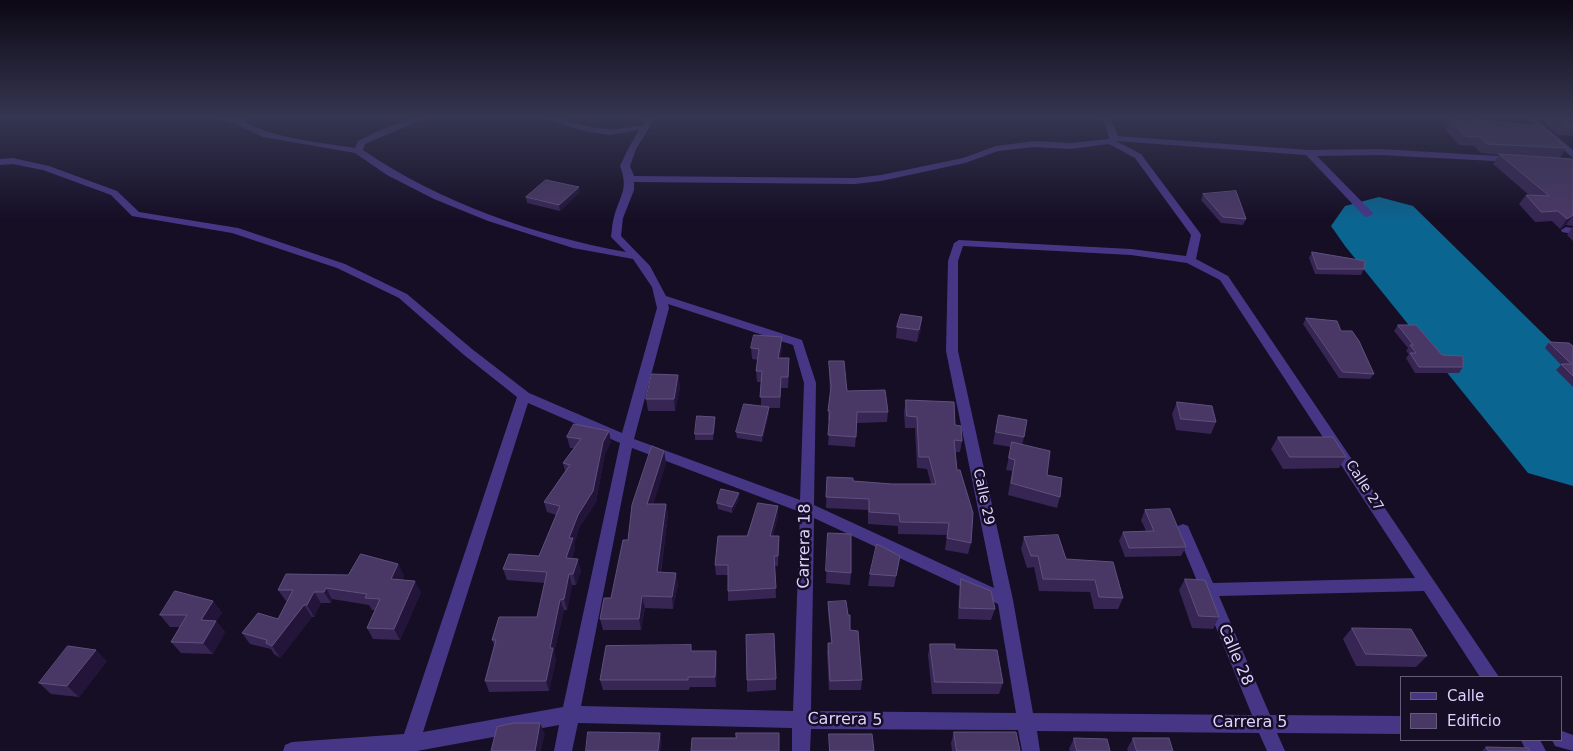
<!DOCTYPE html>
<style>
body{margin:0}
#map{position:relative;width:1573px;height:751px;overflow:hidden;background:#150e25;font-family:"DejaVu Sans",sans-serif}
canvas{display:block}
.legend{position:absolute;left:1400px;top:676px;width:162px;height:65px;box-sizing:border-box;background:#150e25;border:1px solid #655c7c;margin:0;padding:6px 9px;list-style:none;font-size:15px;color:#ded2ff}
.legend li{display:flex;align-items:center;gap:10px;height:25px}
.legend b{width:25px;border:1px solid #655c7c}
</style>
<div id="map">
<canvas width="1573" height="751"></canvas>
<ul class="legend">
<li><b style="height:6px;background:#463786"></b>Calle</li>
<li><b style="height:14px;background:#493866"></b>Edificio</li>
</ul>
</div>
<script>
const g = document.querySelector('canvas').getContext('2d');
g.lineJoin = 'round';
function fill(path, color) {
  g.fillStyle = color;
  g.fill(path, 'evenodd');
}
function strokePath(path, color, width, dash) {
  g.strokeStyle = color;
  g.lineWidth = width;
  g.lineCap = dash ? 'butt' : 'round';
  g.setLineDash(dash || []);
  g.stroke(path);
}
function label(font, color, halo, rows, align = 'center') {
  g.font = font + ' "DejaVu Sans",sans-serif';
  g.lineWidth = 5;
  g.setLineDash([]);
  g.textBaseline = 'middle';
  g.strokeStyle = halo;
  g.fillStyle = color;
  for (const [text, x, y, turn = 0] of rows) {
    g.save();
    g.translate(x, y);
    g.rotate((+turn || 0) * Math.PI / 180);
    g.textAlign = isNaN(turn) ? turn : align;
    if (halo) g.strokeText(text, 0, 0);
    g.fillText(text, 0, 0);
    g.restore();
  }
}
fill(new Path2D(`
 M1379,197L1413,206L1573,363V486L1528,473L1345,246L1331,226L1345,206Z`), '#0a6591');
fill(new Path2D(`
 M215,117H241C254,136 331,144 355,148L358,141L378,131L416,117H428L365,144L363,150C441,203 533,235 626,252L611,237C612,230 612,223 614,217C620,195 629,189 620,166L628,149L639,130L609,135L584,131L539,117C563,117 584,128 608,129C619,130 632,126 643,125L648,117H656L636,149L630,166L634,176L855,178L881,175L963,158L996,146L1034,141L1071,143L1108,139L1109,137L1102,117H1110L1118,136L1309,150L1380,149L1516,157L1518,159L1513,162L1380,155L1317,156L1372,212L1373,214L1368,217L1364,216L1306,155L1116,141L1141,154L1200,233L1201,235L1196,259L1228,276L1499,677H1480L1424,591L1219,596L1270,715L1402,716V734L1277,733L1285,751H1267L1259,733L1037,731L1040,751H1022L1018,730L811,729L810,751H792V728L578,723L572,751H554L559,725L417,751H283L285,745L292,742L404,734L517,397L464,355L399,298L337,268L232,233L132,216L111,195L43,170L13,164L0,165V159L13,158L49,166L117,191L139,212L238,228L345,264L407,294L472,349L529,393L622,433L657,308L652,287L633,259L573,248L488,221L434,199L387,175L355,153L263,137L238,125ZM1109,144L1135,158L1191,235L1186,256L1131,249L959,240L954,243L948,261L946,351L994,588L814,505L816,383L802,340L666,296L650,266L621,236L623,218L634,190V182L855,184L881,181L965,163L998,151L1034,147L1071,149ZM963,246L1131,255L1187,263L1220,280L1415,578L1213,583L1188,526L1183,524L1178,526L1176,530L1252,715L1033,713L1013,600L958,351V261ZM668,304L793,345L804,383L800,500L634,439L669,308ZM528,403L620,443L563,707L423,732ZM632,448L800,512L793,711L581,706ZM814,518L998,604L1016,713L811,711Z
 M1525,117H1534L1573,150V158Z
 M1566,227L1573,228V234L1562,232L1561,230Z
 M1562,731L1573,735V751L1555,746L1552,740H1562Z
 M1521,740H1540L1546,751H1526Z`), '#463786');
fill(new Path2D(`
 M1541,117H1573V136L1558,135L1549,128Z
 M1450,120L1475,122L1476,120L1566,148L1560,158L1573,159V241L1567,235L1573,226L1566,225L1560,229L1552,221L1535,222L1519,204L1526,195H1529L1493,164L1499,155L1481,153L1474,146L1459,145L1445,129Z
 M580,192L560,211L527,203L526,197Z
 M1203,194L1246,219L1243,225L1221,223L1201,200Z
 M1312,252L1364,269L1361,275L1315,274L1309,258Z
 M1306,318L1341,331L1374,374L1370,379L1339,378L1303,324Z
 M1398,325L1442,355L1463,367L1459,373H1415L1406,358L1409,354L1406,351L1408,348L1394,331Z
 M897,327L921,329L917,342L896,338Z
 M1549,342L1573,346V387L1556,370L1561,365L1545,348Z
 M751,348H782L780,358L789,369L788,388H781L780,408H769V413L762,442L737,438L736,432L761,406V382H757L756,371L758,360L752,359Z
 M829,361L847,391L888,412L887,422L857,423L855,447L828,445L830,421H828V411L830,394L829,371Z
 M678,375L680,387L675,411H648L646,399Z
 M906,400L955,425L962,441L960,452H955L957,470L971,543L968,554L945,550L947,535L898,534V526L868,524V510L826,508L827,477L853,481L892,484H931L927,469L917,468L915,428H905L904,412Z
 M1177,402L1216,422L1211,434L1176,430L1172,414Z
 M999,415L1024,437L1022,445L1047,475L1060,497L1057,508L1008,495L1012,471L1006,470L1011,447L993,444L996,427Z
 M715,423L713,440H695V434Z
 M567,437L611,442L605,453L596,502L580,526L574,544L575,549L572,558L581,570L576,585H572L567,610H564L554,653L556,659L549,691L489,692L485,681L494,645L492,640L537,617L545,583L507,580L503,569L539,556L556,515L547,512L544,502L565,471L563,463L574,448H570Z
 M1278,437L1346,457L1339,468L1283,469L1271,449Z
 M664,451L666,463L653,504H666L668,515L661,572L678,584L673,609L645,608L641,630H603L600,619L611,598L628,540Z
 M739,499L732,513L718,509L717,503Z
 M1145,510L1186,547L1181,556L1125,557L1119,541L1123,532L1146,531L1141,520Z
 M778,516L773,536H779L778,566H775L776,598L728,601V575H716L715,565L747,536Z
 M828,533L851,573L850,585L826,583Z
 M1024,537L1123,598L1118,609H1094L1090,592L1039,591L1034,567L1027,568L1021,549Z
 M900,556L894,587L868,586L870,574Z
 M398,564L404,576L402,580L421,592L400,640L373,639L367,628L375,610H372L369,605L332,599L331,603H321L314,617H312L280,658L274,654L271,649L250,644L242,633L278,619L287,601H286L278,590Z
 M961,579L995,609L991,620L958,619L959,591Z
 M1185,579L1219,617L1213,629L1192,628L1179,590Z
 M213,601L222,613L216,621L225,632L213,654L181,653L171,642L180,627H170L160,615Z
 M828,602L850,630L862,680L861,690H829L827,652L828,643H831L828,612Z
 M1352,628L1427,656L1416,667L1356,666L1343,639Z
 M930,644L1003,683L999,694H932L928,655Z
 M692,651L717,661L716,687H690L689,690H603L600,680Z
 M107,661L79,697L51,694L39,683Z
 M776,679V690L747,692V680Z
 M954,732L1020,751H952L951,743Z
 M829,734L874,751H829Z
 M1074,738L1110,751H1070L1069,749Z
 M1133,738L1173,751H1128L1127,749Z
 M1486,747L1530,751H1482Z`), '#372654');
fill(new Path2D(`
 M579,187L580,192L560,211L559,205Z
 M1573,215L1566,225L1560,229L1567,219Z
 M922,317L921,329L917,342L919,330Z
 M782,337V348L778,369V358Z
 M678,375L680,387L675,411L674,399Z
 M769,407V413L762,442V436Z
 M715,417V423L713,440V434Z
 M609,431L611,442L605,453L596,502L580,526L574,544L575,549L569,569L566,558L569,538L603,442Z
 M664,451L666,463L649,516L647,504Z
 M739,493V499L732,513V507Z
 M666,504L668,515L659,583L657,572Z
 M778,506V516L770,546V536Z
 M578,559L581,570L576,585L573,574Z
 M398,564L404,576L397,591L391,579Z
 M676,573L678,584L673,609L672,597Z
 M569,574L572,585L567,610L564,599Z
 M415,581L421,592L400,640L394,629Z
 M326,588L332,599L331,603L324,592Z
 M314,592L321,603L314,617L307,605Z
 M642,596L645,608L641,630L639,619Z
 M560,600L564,610L554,653L556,659L549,691L546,681L550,648Z
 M213,601L222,613L216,621L225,632L213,654L203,643L201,620Z
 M304,605L312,617L280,658L272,646Z
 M96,650L107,661L79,697L67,686Z
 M716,651L717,661L716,687L715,677Z
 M540,723L545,734L541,751H535Z
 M660,733L662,741L661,751H658Z`), '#221539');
const building = new Path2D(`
 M1553,117H1573V128L1563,126Z
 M1450,120L1477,122L1476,120L1542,126L1566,148L1487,144L1480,137L1465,136Z
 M1499,154L1573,159V215L1567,219L1558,211L1541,212L1526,195L1549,196Z
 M546,180L579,187L559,205L526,197Z
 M1236,191L1246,219L1223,217L1203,194Z
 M1312,252L1365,261L1364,269H1318Z
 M901,314L922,317L919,330L897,327Z
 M1306,318L1337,321L1341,331H1352L1359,341L1374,374L1343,372Z
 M1398,325H1416L1442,355L1463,356V367H1419L1410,353H1416L1410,345H1413Z
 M754,335L782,337L778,358H789L788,377H781L780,397H760L762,371H756L759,349L751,348Z
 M1549,342L1569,343L1573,346V376L1561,364H1571Z
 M829,361H844L847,391L885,390L888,412H857L856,437L828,435L830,411H828L831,387Z
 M652,374L678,375L674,399H646Z
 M906,400L954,402L955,425L961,426L962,441L954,440L957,470H960L973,513L971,543L947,538L949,523L900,522L899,514L869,512V499L826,497L827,477L853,478V481L892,484H936L929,457H919L917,417L907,416Z
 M1177,402L1212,406L1216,422L1181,419Z
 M744,404L769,407L762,436L736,432Z
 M999,415L1027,420L1024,437L996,432Z
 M697,416L715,417L713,434H695Z
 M574,424L609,431L603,442L593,491L578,515L569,538H573L566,558L578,559L573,574H569L564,599L560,600L550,648H553L546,681H485L496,640H492L499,617H537L547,572L503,569L509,554L539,556L560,506L544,502L570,465L563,463L581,439L567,437Z
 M1278,437H1333L1346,457H1290Z
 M1012,442L1050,451L1047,475L1062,478L1060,497L1011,483L1015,460L1009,458Z
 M652,446L664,451L647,504H666L657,572L676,573L672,597L642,596L639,619H600L604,598H611L623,540H628L632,505Z
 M721,489L739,493L732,507L717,503Z
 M758,503L778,506L770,536H779L778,556H774L776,588L728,591V565H715L718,536H747Z
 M1170,509L1186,547L1129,548L1123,532L1154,531L1145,510Z
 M828,533L851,534V573L826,571Z
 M1058,535L1066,559L1113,562L1123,598L1099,597L1095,580L1043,579L1038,556H1031L1024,537Z
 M877,544L900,556L896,576L870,574Z
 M361,554L398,564L391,579L415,581L394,629L367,628L380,599L365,598L367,594L326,588L324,592H314L307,605H304L272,646L266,643L267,640L242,633L258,613L278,619L293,590H278L286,574L348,575Z
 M961,579L991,591L995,609L960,608Z
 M1185,579L1205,580L1219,617L1199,616Z
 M175,591L213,601L201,620L216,621L203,643L171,642L187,615H160Z
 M846,601L848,615H850V630L858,631L862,680L830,681L828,643H832L828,602Z
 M1352,628L1411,629L1427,656L1366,654Z
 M774,634L776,679L747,680L746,635Z
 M930,644H955V649L997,650L1003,683L935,682Z
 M691,645V651H716L715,677H688V680H600L606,646Z
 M68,646L96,650L67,686L39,683Z
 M514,723H540L535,751H491L497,727Z
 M588,732L660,733L658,751H586Z
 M954,732H1016L1020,751H957Z
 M736,733H779V751H691L692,738H736Z
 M829,734H872L874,751H830Z
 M1074,738L1107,739L1110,751H1077Z
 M1133,738H1169L1173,751H1137Z
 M1486,747L1528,748L1530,751H1489Z`);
fill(building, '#493866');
strokePath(building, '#60507e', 1);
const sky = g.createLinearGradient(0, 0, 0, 222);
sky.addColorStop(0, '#0c0814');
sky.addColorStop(0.53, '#353651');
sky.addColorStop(1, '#35365100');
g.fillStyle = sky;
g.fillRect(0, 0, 1573, 222);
label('14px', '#ded2ff', '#150e25', [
 ["Calle 27",1364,486,57],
 ["Calle 29",983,497,78]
]);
label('16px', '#ded2ff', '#150e25', [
 ["Carrera 18",805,546,-89],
 ["Calle 28",1235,655,67],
 ["Carrera 5",845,720,1],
 ["Carrera 5",1250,723]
]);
</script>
